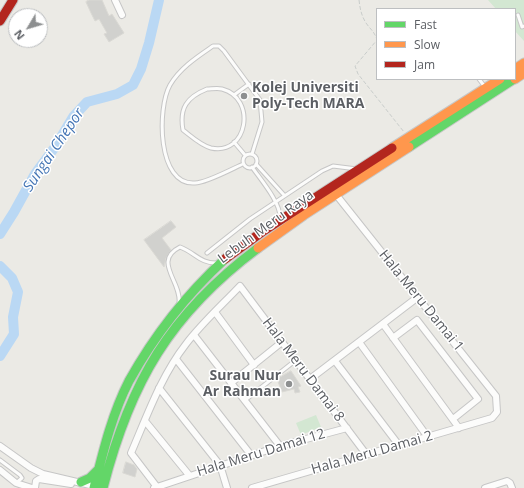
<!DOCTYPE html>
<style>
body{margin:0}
#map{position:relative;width:524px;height:488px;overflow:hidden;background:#ebeae5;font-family:"Open Sans",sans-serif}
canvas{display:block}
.legend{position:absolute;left:376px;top:8px;width:140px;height:72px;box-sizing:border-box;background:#fff;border:1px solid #bdbfc1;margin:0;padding:5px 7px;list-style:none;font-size:12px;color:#5b5e63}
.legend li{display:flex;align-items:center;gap:8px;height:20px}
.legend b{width:20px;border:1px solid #bdbfc1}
.north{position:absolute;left:8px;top:8px;width:40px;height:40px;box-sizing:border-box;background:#fff;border:1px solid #bdbfc1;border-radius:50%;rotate:232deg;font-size:11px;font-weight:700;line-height:16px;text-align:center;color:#5b5e63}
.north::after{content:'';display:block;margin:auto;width:14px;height:18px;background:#8d8f90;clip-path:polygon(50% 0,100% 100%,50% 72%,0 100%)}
</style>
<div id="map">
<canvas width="524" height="488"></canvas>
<ul class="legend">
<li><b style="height:5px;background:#63d668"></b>Fast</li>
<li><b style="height:5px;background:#ff974d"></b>Slow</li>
<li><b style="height:5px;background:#b3261e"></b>Jam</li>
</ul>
<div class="north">N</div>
</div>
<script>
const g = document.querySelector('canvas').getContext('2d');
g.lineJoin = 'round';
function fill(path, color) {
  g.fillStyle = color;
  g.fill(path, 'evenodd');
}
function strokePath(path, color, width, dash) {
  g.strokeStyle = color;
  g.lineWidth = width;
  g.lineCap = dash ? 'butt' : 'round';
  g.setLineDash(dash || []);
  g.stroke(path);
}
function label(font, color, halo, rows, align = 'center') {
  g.font = font + ' "Open Sans",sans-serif';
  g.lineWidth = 3;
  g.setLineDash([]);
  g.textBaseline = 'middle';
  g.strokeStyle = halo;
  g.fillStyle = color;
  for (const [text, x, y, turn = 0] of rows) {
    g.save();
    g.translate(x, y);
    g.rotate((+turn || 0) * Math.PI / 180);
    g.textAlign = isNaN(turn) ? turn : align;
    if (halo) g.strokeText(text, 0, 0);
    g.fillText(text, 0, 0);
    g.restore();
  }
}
fill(new Path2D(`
 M488,0H524V41L515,31V9H496Z
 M316,415L321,427L301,435L296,423Z`), '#d3e7d2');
strokePath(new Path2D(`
 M0,234L14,212L35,174L55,147L73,117L87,102L117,94L133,85L141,69L149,43L159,0
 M0,266L12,278L18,292L13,317L14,334L0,356`), '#bad8f4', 10);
const building = new Path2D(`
 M89,0H102L109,16L112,14L124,33L109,42L104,34L107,33L99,19L95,21L91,13L86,2Z
 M171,221L176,227L162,238L171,250L166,258L164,267L144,240Z
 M291,371L301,386L298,387L300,392L295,393L294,389L282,392L277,379Z
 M126,462L134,465L137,469L135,477L123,473Z`);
fill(building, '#d1d1ce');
strokePath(building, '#dad9d4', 1);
const lane = new Path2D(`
 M518,15L522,27L524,26
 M479,79L485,87
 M207,89C211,89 218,88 222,89C257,98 248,156 211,148C200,145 191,136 183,130C179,108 187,97 207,89Z
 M234,95L249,84
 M234,142L245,155
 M243 161a7 7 0 1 1 14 0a7 7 0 1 1-14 0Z
 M243,164C232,169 206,183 195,183C157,186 157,108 170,85C180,68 197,57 213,46H219L224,51L260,100L262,122L252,154
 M256,164L284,195
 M252,167C261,180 280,202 280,217
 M207,253L250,219L322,171L333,166L357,169
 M179,303C182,282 152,261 180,247C194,252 201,264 217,263
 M244,401L296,360
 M0,460L20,475L22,478L16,483`);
const street = new Path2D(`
 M115,0L122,15
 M215,312L254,365
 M383,324L459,428
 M194,335L280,446
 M393,338L417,320L478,399L453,419
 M359,342L427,436
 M176,359L251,455
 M335,361L398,444
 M310,379L418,297
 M231,383L282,342
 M159,388L220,465L227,488
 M145,421L189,475
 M0,446L31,468L43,474L94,486
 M0,470L16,483L32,488
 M157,487L131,453C147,416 161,376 186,344C202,323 222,305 240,286L366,454
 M35,488L36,481L39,479L71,484
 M154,488L280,446L347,428
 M252,488L492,418L497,412L496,396L334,192
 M485,488L507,481L510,483L512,488`);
const fast = new Path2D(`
 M409,147L514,79
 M81,482L90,478L99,469
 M94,488C103,452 112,414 129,381C154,336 187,294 225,259
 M103,488C130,382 170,314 258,248`);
const slow = new Path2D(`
 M515,69L524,63
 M515,79L524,73
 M392,148L500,79
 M258,248L304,215L409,147`);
const jam = new Path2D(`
 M0,21L13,0
 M225,259L262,232L392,148`);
strokePath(lane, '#c6c6c6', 5);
strokePath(street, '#c6c6c6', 8);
strokePath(fast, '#c7c7c7', 11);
strokePath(slow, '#c7c7c7', 11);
strokePath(jam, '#c7c7c7', 11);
strokePath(new Path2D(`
 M359,0C360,8 361,15 366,23C370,29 375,32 377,40L355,66L358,74L404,132`), '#c8ccca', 1, [4, 2]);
strokePath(lane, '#fcfcfb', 3);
strokePath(street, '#fcfcfb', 6);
strokePath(fast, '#63d668', 9);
strokePath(slow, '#ff974d', 9);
strokePath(jam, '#b3261e', 9);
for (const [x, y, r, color] of [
 [244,96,4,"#8d8f90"],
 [289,384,4,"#8d8f90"]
]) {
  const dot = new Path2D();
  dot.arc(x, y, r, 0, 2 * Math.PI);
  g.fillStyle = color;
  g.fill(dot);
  strokePath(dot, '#fff', 1.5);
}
label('bold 14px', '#5b5e63', '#fff', [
 ["Kolej Universiti",252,88],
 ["Poly-Tech MARA",252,104],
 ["Surau Nur",281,376,"right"],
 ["Ar Rahman",281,392,"right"]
], 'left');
label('14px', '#5b5e63', '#fff', [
 ["Lebuh Meru Raya",266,227,-36],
 ["Hala Meru Damai 1",421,301,51],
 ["Hala Meru Damai 8",303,370,53],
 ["Hala Meru Damai 12",261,453,-17],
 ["Hala Meru Damai 2",372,453,-16]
]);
label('italic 15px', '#4576b5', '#fff', [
 ["Sungai Chepor",54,150,-56]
]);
</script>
